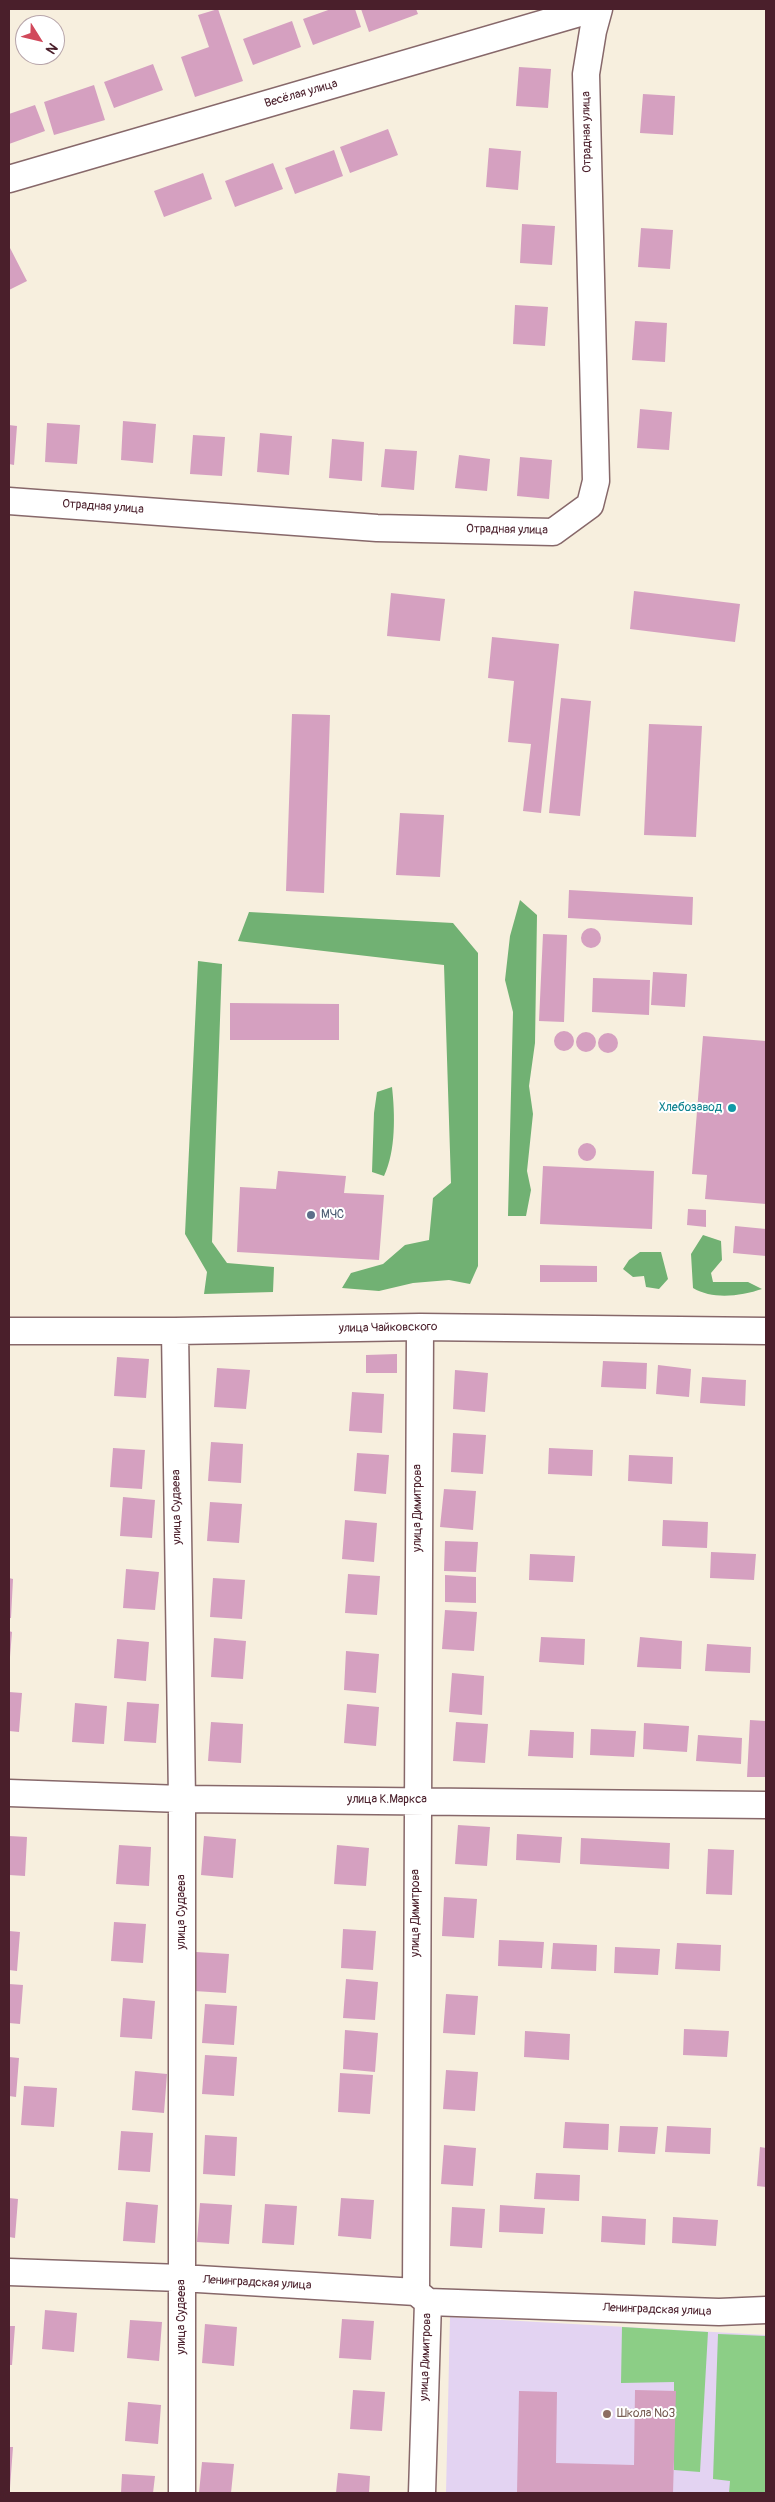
<!DOCTYPE html>
<meta charset="utf-8">
<style>
body{margin:0}
#map{position:relative;width:775px;height:2502px;overflow:hidden;background:#f7efde;font-family:Pangolin,sans-serif}
canvas{display:block}
.frame{position:absolute;inset:0;border:10px solid #4a1f2b;pointer-events:none}
.north{position:absolute;left:15px;top:15px;width:50px;height:50px;box-sizing:border-box;background:#fff;border:1px solid #b7a5aa;border-radius:50%;rotate:126deg;font-size:14px;font-weight:700;line-height:20px;text-align:center;color:#4a1f2b}
.north::after{content:'';display:block;margin:auto;width:18px;height:22px;background:#d1495b;clip-path:polygon(50% 0,100% 100%,50% 72%,0 100%)}
</style>
<div id="map">
<canvas width="775" height="2502"></canvas>
<div class="frame"></div>
<div class="north">N</div>
</div>
<script>
const g = document.querySelector('canvas').getContext('2d');
g.lineJoin = 'round';
function fill(path, color) {
  g.fillStyle = color;
  g.fill(path, 'evenodd');
}
function strokePath(path, color, width, dash) {
  g.strokeStyle = color;
  g.lineWidth = width;
  g.lineCap = dash ? 'butt' : 'round';
  g.setLineDash(dash || []);
  g.stroke(path);
}
function label(font, color, halo, rows, align = 'center') {
  g.font = font + ' Pangolin,sans-serif';
  g.lineWidth = 4;
  g.setLineDash([]);
  g.textBaseline = 'middle';
  g.strokeStyle = halo;
  g.fillStyle = color;
  for (const [text, x, y, turn = 0] of rows) {
    g.save();
    g.translate(x, y);
    g.rotate((+turn || 0) * Math.PI / 180);
    g.textAlign = isNaN(turn) ? turn : align;
    if (halo) g.strokeText(text, 0, 0);
    g.fillText(text, 0, 0);
    g.restore();
  }
}
fill(new Path2D(`
 M450,2317L766,2335V2493H446Z`), '#e3d3f2');
fill(new Path2D(`
 M622,2327L708,2332L700,2472L674,2470V2382L621,2383Z
 M718,2334L766,2336V2493H729L730,2481L713,2479Z`), '#8cce86');
fill(new Path2D(`
 M520,900L537,915L535,1043L529,1086L533,1114L527,1171L531,1190L526,1216H508L513,1012L505,980L510,936Z
 M249,912L453,923L478,953V1266L470,1284L449,1280L413,1283L379,1291L342,1288L351,1273L383,1264L405,1245L429,1240L433,1198L451,1183L444,965L238,941Z
 M198,961L222,964L212,1242L227,1263L274,1267L273,1292L204,1294L207,1272L185,1234Z
 M392,1087C395,1114 396,1151 384,1176L372,1172L374,1113L377,1092Z
 M703,1235L721,1241L722,1260L711,1273L713,1282H748L762,1289C741,1296 713,1300 693,1288L691,1254Z
 M640,1252H661L668,1279L659,1289L646,1287L644,1276L633,1277L623,1269L629,1260Z`), '#71b173');
fill(new Path2D(`
 M218,9L243,81L195,97L181,57L209,47L198,15Z
 M331,9H355L361,27L313,45L303,19Z
 M361,9H416L418,14L369,32Z
 M292,21L301,47L253,65L243,39Z
 M153,64L163,90L114,108L104,82Z
 M519,67L551,69L548,108L516,106Z
 M94,85L105,120L54,135L44,102Z
 M643,94L675,96L673,135L640,133Z
 M35,105L45,131L9,144V114Z
 M388,129L398,155L350,173L340,147Z
 M489,148L521,151L518,190L486,187Z
 M334,150L343,176L295,194L285,168Z
 M273,163L283,189L235,207L225,181Z
 M203,173L212,199L164,217L154,191Z
 M522,224L555,226L552,265L520,263Z
 M641,228L673,230L670,269L638,267Z
 M9,246L27,281L9,290Z
 M515,305L548,307L545,346L513,344Z
 M635,321L667,323L665,362L632,360Z
 M640,409L672,412L669,450L637,448Z
 M123,421L156,424L153,463L121,460Z
 M47,423L80,425L77,464L45,462Z
 M9,425L17,426L14,465L9,464Z
 M260,433L292,436L289,475L257,472Z
 M193,435L225,437L222,476L190,474Z
 M332,439L364,442L362,481L329,478Z
 M385,449L417,451L414,490L381,487Z
 M459,455L490,459L487,491L455,488Z
 M520,457L552,460L549,499L517,496Z
 M634,591L740,604L735,642L630,629Z
 M391,593L445,599L440,641L387,636Z
 M492,637L559,644L541,813L523,811L531,744L508,742L514,681L488,678Z
 M561,698L591,701L580,816L549,813Z
 M292,714L330,715L324,893L286,891Z
 M649,724L702,726L696,837L644,835Z
 M400,813L444,815L440,877L396,875Z
 M569,890L693,897L692,925L568,918Z
 M581 938a10 10 0 1 1 20 0a10 10 0 1 1-20 0Z
 M543,934L567,935L564,1022L539,1021Z
 M653,972L687,974L685,1007L651,1005Z
 M593,978L650,980L649,1015L592,1012Z
 M230,1003L339,1004V1040H230Z
 M554 1041a10 10 0 1 1 20 0a10 10 0 1 1-20 0Z
 M576 1042a10 10 0 1 1 20 0a10 10 0 1 1-20 0Z
 M598 1043a10 10 0 1 1 20 0a10 10 0 1 1-20 0Z
 M703,1036L766,1041V1204L705,1199L707,1175L692,1174Z
 M578 1152a9 9 0 1 1 18 0a9 9 0 1 1-18 0Z
 M543,1166L654,1171L652,1229L540,1224Z
 M278,1171L346,1176L344,1193L384,1195L379,1260L237,1252L240,1187L276,1189Z
 M688,1209L706,1210V1227L687,1225Z
 M735,1226L766,1229V1256L733,1253Z
 M540,1265L597,1266V1282H540Z
 M397,1354V1373H366V1355Z
 M117,1357L149,1359L146,1398L114,1396Z
 M603,1361L647,1363L646,1389L601,1387Z
 M658,1365L691,1369L689,1397L656,1394Z
 M217,1368L250,1370L246,1409L214,1407Z
 M455,1370L488,1373L485,1412L453,1409Z
 M702,1377L746,1380L745,1406L700,1403Z
 M352,1392L384,1394L382,1433L349,1431Z
 M453,1433L486,1435L483,1474L451,1472Z
 M211,1442L243,1444L241,1483L208,1481Z
 M113,1448L145,1450L142,1489L110,1487Z
 M549,1448L593,1450L592,1476L548,1474Z
 M357,1453L389,1455L386,1494L354,1491Z
 M629,1455L673,1457L672,1484L628,1481Z
 M444,1489L476,1491L473,1530L440,1527Z
 M123,1497L155,1500L152,1538L120,1536Z
 M210,1502L242,1504L239,1543L207,1541Z
 M345,1520L377,1523L374,1562L342,1559Z
 M663,1520L708,1522L707,1548L662,1546Z
 M445,1541L478,1542L476,1572L444,1571Z
 M711,1552L756,1554L754,1580L710,1578Z
 M530,1554L575,1556L573,1582L529,1580Z
 M126,1569L159,1572L155,1610L123,1608Z
 M348,1574L380,1576L377,1615L345,1613Z
 M445,1575L476,1577V1603L445,1602Z
 M9,1578L13,1579L11,1618H9Z
 M213,1578L245,1580L242,1619L210,1617Z
 M445,1610L477,1612L474,1651L442,1649Z
 M9,1631L12,1632L10,1657H9Z
 M541,1637L585,1639L584,1665L539,1662Z
 M640,1637L682,1641L681,1669L637,1667Z
 M214,1638L246,1641L243,1679L211,1677Z
 M117,1639L149,1642L146,1681L114,1678Z
 M707,1644L751,1647L750,1673L705,1671Z
 M346,1651L379,1654L376,1693L344,1690Z
 M452,1673L484,1676L482,1715L449,1712Z
 M9,1692L22,1693L19,1732L9,1731Z
 M127,1702L159,1704L156,1743L124,1741Z
 M75,1703L107,1706L104,1744L72,1742Z
 M347,1704L379,1707L376,1746L344,1743Z
 M750,1720L766,1721V1777H747Z
 M211,1722L243,1724L241,1763L208,1761Z
 M456,1722L488,1724L485,1763L453,1761Z
 M644,1723L689,1726L687,1752L643,1749Z
 M591,1729L636,1731L634,1757L590,1755Z
 M530,1730L574,1732L573,1758L528,1756Z
 M698,1735L742,1738L741,1764L696,1761Z
 M458,1825L490,1827L487,1866L455,1864Z
 M517,1834L562,1837L560,1863L516,1860Z
 M9,1836L27,1837L25,1876L9,1875Z
 M204,1836L236,1839L233,1878L201,1875Z
 M581,1838L670,1843L669,1869L580,1864Z
 M119,1845L151,1847L149,1886L116,1884Z
 M337,1845L369,1848L366,1886L334,1884Z
 M708,1849L734,1850L732,1895L706,1894Z
 M444,1897L477,1899L474,1938L442,1936Z
 M114,1922L146,1924L143,1963L111,1961Z
 M343,1929L376,1931L373,1970L341,1968Z
 M9,1931L20,1932L17,1971L9,1970Z
 M499,1940L544,1942L542,1968L498,1966Z
 M553,1943L597,1945L596,1971L551,1969Z
 M677,1943L721,1945L720,1971L675,1969Z
 M615,1947L660,1949L658,1975L614,1973Z
 M196,1952L229,1954L226,1993L194,1991Z
 M346,1979L378,1982L375,2020L343,2018Z
 M9,1984L23,1985L20,2024L9,2023Z
 M446,1994L478,1996L475,2035L443,2033Z
 M123,1998L155,2001L152,2039L120,2037Z
 M205,2004L237,2006L234,2045L202,2043Z
 M684,2029L729,2031L727,2057L683,2055Z
 M345,2030L378,2033L375,2072L343,2069Z
 M525,2031L570,2034L569,2060L524,2057Z
 M205,2055L237,2057L234,2096L202,2094Z
 M9,2057L19,2058L16,2097L9,2096Z
 M446,2070L478,2072L475,2111L443,2109Z
 M135,2071L167,2074L164,2113L132,2110Z
 M340,2073L373,2075L370,2114L338,2112Z
 M24,2086L57,2088L54,2127L21,2125Z
 M565,2122L609,2124L608,2150L563,2148Z
 M620,2126L658,2127L655,2154L618,2152Z
 M667,2126L711,2128L710,2154L665,2152Z
 M121,2131L153,2133L150,2172L118,2170Z
 M205,2135L237,2137L235,2176L203,2174Z
 M444,2145L476,2148L473,2186L441,2184Z
 M760,2147L766,2148V2187L757,2186Z
 M536,2173L580,2175L579,2201L534,2199Z
 M9,2198L18,2199L15,2238L9,2237Z
 M341,2198L374,2200L371,2239L338,2236Z
 M126,2202L158,2205L155,2243L123,2241Z
 M200,2203L232,2205L229,2244L197,2242Z
 M265,2204L297,2206L294,2245L262,2243Z
 M500,2205L545,2208L543,2234L499,2232Z
 M452,2207L485,2209L482,2248L450,2246Z
 M602,2216L646,2219L645,2245L601,2242Z
 M673,2217L718,2220L716,2246L672,2243Z
 M45,2310L77,2313L74,2352L42,2349Z
 M342,2319L374,2321L371,2360L339,2358Z
 M130,2320L162,2322L159,2361L127,2358Z
 M205,2324L237,2327L234,2366L202,2363Z
 M9,2326H15L12,2365H9Z
 M353,2390L385,2392L382,2431L350,2429Z
 M635,2390L676,2391L673,2493H517L519,2391L557,2392L556,2463L634,2465Z
 M128,2402L161,2405L158,2444L125,2441Z
 M9,2447H13L10,2488H9Z
 M202,2462L234,2464L231,2493H199Z
 M338,2473L370,2476L369,2493H336Z
 M122,2474L155,2476L153,2493H121Z`), '#d5a0c0');
const minor = new Path2D(`
 M9,179L593,9
 M9,501L377,528L553,532L590,505L596,481L586,74L593,31L599,9
 M420,1327L416,2292L428,2302L422,2493
 M9,1331H175L420,1327L766,1331
 M175,1331L182,1799V2493
 M9,1793L182,1799L766,1805
 M9,2272L181,2278L416,2292
 M428,2302L719,2312L766,2310`);
strokePath(minor, '#87686a', 29);
strokePath(minor, '#fff', 26);
for (const [x, y, r, color] of [
 [732,1108,5,"#0f9aa8"],
 [311,1215,5,"#5c6f8a"],
 [607,2414,5,"#8d6e63"]
]) {
  const dot = new Path2D();
  dot.arc(x, y, r, 0, 2 * Math.PI);
  g.fillStyle = color;
  g.fill(dot);
  strokePath(dot, '#fff', 2);
}
label('12px', '#4a1f2b', '#fff', [
 ["Весёлая улица",301,94,-16],
 ["Отрадная улица",587,132,-91],
 ["Отрадная улица",103,507,4],
 ["Отрадная улица",507,530,1],
 ["улица Чайковского",388,1328,-1],
 ["улица Судаева",177,1507,-91],
 ["улица Димитрова",418,1508,-90],
 ["улица К.Маркса",387,1800],
 ["улица Судаева",182,1912,-90],
 ["улица Димитрова",416,1913,-90],
 ["Ленинградская улица",257,2283,3],
 ["Ленинградская улица",657,2310,2],
 ["улица Судаева",182,2317,-90],
 ["улица Димитрова",426,2357,-88]
]);
label('12px', '#0d838f', '#fff', [
 ["Хлебозавод",722,1108]
], 'right');
label('12px', '#4e5e75', '#fff', [
 ["МЧС",321,1215]
], 'left');
label('12px', '#785e54', '#fff', [
 ["Школа №3",617,2414]
], 'left');
</script>
